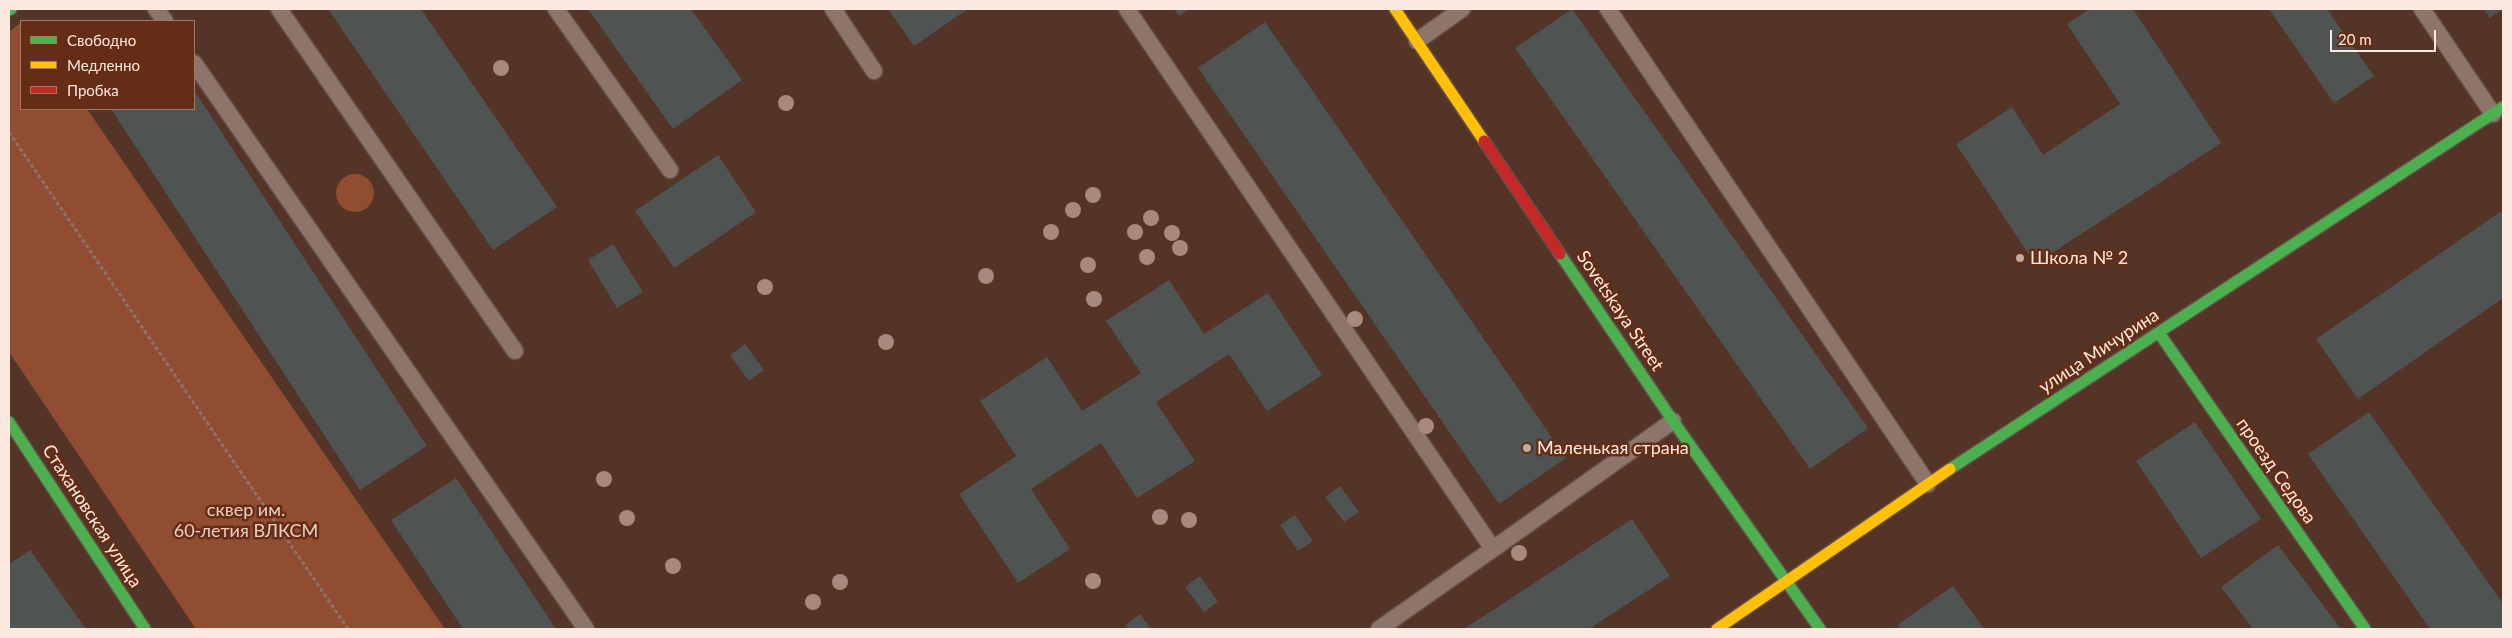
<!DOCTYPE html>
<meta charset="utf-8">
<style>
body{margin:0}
#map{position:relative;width:2512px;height:638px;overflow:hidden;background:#533427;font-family:Lato,sans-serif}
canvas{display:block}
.frame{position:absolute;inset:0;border:10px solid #fee9e0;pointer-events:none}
.legend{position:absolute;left:20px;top:20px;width:175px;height:90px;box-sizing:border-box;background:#652d15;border:1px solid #a27866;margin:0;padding:6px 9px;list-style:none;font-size:15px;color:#fee9e0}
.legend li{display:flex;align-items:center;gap:10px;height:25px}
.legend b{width:25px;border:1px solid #a27866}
.scale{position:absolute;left:2330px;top:30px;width:106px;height:22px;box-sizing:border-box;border:2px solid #fee9e0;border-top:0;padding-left:6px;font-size:15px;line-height:18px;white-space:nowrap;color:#fee9e0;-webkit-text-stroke:4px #652d15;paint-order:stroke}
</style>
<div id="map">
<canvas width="2512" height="638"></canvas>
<div class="frame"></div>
<ul class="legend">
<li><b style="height:6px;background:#4caf50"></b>Свободно</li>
<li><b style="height:6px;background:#ffc107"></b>Медленно</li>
<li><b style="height:6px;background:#c62828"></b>Пробка</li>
</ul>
<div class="scale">20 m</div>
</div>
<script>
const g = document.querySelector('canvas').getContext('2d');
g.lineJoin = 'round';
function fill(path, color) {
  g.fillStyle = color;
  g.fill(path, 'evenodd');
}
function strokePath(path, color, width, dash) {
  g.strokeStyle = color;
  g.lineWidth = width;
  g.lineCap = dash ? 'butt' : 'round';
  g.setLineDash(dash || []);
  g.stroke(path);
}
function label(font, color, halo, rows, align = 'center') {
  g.font = font + ' Lato,sans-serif';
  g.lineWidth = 5;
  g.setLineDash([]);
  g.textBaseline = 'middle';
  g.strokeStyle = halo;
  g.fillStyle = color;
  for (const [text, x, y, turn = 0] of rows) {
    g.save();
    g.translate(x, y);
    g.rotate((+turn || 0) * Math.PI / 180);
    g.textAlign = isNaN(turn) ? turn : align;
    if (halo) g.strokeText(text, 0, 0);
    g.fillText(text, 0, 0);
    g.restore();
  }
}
fill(new Path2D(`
 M21,22V109H87L445,629H196L9,352V32Z
 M336 193a19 19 0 1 1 38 0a19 19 0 1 1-38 0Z`), '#914d31');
fill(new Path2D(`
 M328,9H421L557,207L493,250Z
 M588,9H691L742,80L673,129Z
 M888,9H968L914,46Z
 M1174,9H1190L1179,16Z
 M1572,9L1868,428L1810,469L1515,48Z
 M2090,9H2133L2221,143L2035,264L1956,144L2012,107L2043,155L2120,104L2067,24Z
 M2269,9H2327L2374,76L2334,103Z
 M2484,9H2503L2490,18Z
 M1265,22L1566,458L1499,504L1198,68Z
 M194,90L427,446L360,490L111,109H194Z
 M718,155L756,212L674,268L635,211Z
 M2503,210V298L2358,399L2316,339Z
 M613,244L643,292L617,308L588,260Z
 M1169,280L1204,334L1268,293L1322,375L1267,411L1229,354L1156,402L1195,461L1137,498L1101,443L1031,489L1070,549L1018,583L959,494L1016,456L980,401L1047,357L1082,411L1141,373L1106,321Z
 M745,344L764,370L749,381L730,355Z
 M2369,412L2503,604V629H2430L2308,454Z
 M2195,422L2261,519L2201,558L2136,461Z
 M456,478L556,629H463L391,520Z
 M1340,486L1359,512L1344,522L1325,497Z
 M1295,515L1313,541L1298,551L1280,525Z
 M1632,519L1670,576L1589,629H1464Z
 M2278,545L2341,629H2253L2221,587Z
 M30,550L86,629H9V564Z
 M1200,576L1218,602L1204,612L1185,587Z
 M1953,586L1984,629H1900L1897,625Z
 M1140,614L1151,629H1128L1125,625Z`), '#4f5351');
const lane = new Path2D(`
 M156,9L165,21
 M279,9L515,351
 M556,9L670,170
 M833,9L874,71
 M1127,9L1493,549L1379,629
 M1608,9L1928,484
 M2422,9L2493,114
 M1417,41L1462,9
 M194,63L586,629
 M1493,549L1673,421`);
const fast = new Path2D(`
 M9,10L11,9
 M1560,254L1673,421L1820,629
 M2159,333L2365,629
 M9,422L145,629
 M1950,469L2503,107`);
const slow = new Path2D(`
 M1395,9L1484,141
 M1717,629L1950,469`);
const jam = new Path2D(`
 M1484,141L1560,254`);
strokePath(lane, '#654f46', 19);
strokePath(fast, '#654f46', 14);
strokePath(slow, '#654f46', 14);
strokePath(jam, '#654f46', 14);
strokePath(new Path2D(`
 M9,132L348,629`), '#8a746a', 3, [4, 2.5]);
strokePath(lane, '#8e756b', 16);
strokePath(fast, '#4caf50', 11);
strokePath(slow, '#ffc107', 11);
strokePath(jam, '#c62828', 11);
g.fillStyle = '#a7897d';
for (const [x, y] of [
 [501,68],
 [786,103],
 [1093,195],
 [1073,210],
 [1151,218],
 [1051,232],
 [1135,232],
 [1172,233],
 [1180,248],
 [1147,257],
 [1088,265],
 [986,276],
 [765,287],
 [1094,299],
 [1355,319],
 [886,342],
 [1426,426],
 [604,479],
 [1160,517],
 [627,518],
 [1189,520],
 [1519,553],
 [673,566],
 [1093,581],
 [840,582],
 [813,602]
]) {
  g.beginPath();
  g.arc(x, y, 8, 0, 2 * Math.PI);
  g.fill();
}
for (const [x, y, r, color] of [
 [2020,258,5,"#c2aa9f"],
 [1527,448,5,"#c2aa9f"]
]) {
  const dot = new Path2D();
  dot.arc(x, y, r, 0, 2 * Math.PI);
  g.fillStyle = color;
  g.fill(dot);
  strokePath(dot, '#652d15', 2);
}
label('18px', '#fee9e0', '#652d15', [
 ["Школа № 2",2030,258],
 ["Маленькая страна",1537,448]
], 'left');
label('18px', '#fee9e0', '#652d15', [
 ["Sovetskaya Street",1620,311,56],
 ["улица Мичурина",2099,351,-33],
 ["проезд Седова",2276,471,55],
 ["Стахановская улица",92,516,57]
]);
label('18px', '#eccec3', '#652d15', [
 ["сквер им.",246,510],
 ["60-летия ВЛКСМ",246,531]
]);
</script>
